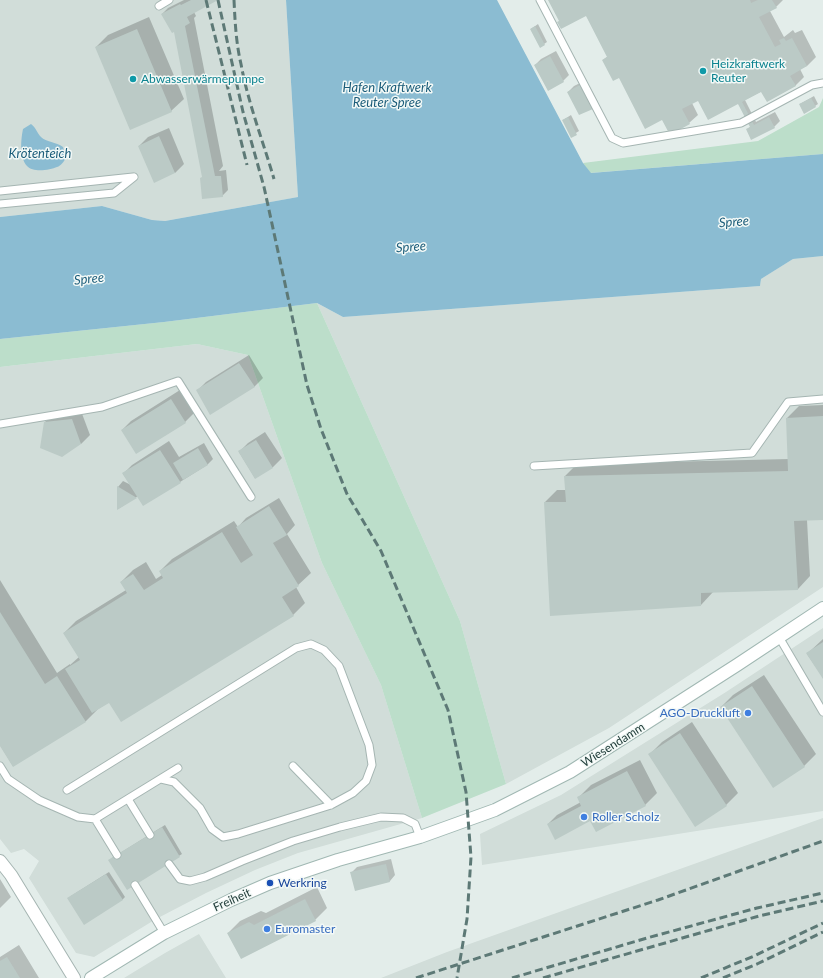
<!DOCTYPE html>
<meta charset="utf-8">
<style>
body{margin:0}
canvas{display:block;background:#e3edea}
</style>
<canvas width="823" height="978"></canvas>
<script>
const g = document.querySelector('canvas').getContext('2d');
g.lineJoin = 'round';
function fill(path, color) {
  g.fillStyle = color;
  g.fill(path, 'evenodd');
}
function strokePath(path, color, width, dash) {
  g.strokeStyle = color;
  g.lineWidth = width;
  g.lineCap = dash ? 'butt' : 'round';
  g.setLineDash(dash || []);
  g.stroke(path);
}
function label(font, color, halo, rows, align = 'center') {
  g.font = font + ' Lato,sans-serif';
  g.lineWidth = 3;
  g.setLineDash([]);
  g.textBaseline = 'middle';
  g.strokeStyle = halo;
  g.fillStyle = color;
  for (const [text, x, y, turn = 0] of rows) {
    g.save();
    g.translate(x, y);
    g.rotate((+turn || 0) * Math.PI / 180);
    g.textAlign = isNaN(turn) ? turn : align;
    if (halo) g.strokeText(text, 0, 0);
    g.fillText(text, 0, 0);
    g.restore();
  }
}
fill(new Path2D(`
 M0,0H286L298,197L165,221L152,220L102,206L0,217Z
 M823,256V587L609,728L506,784L460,621L317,303L343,317L760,286L761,279L793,259Z
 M197,344L248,355L322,563L381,685L422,818L298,853L255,870L206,893L156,919L94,957L76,953L29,878L39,861L24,849L11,853L0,839V367Z
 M823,628V811L482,865L480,834L561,795L726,692Z
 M823,818V978H381L447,952Z
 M199,934L226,978H124L165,953Z`), '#d1ddd9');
fill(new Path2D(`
 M823,98V154L590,173L583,163L758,141L819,107Z
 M317,303L460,621L506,784L422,818L381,685L322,563L248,355L197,344L0,367V339L164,322Z`), '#bcdeca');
fill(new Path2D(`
 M286,0H497L583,163L591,173L823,154V256L793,259L761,279L760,286L343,317L317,303L164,322L0,339V217L102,206L152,220L165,221L298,197Z
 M31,124C37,129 37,133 41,137C46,142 56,142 63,147L66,158C64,161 61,166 57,167C50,170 33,173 27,166C19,157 21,139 23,129Z`), '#8bbcd2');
fill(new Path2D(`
 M184,0H216L194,12L196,16L194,18L223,166L219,171L226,170L228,190L222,196L203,176L175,32L162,14L168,8Z
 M549,0H783L776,7L770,11L784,37L793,30L795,33L802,30L816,57L807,66L800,69L804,77L795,86L762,91L745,100L756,122L775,112L780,121L774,127L747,130L751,126L738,103L698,100L692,103L698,115L689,123L619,77L603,60L608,56L586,15L560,21Z
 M149,17L184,99L171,111L96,47L108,35Z
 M538,24L547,42L541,46L531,29Z
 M556,51L569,75L563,81L535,65L541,59Z
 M586,80L598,102L592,108L568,92L574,86Z
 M814,96L818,104L815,106L800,104Z
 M571,115L579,131L571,136L563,120Z
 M169,128L184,164L175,173L139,146L148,137Z
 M249,355L263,378L254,387L197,391L206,382Z
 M180,390L194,413L185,422L122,430L131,421Z
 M823,405V519L807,520L810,576L798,589L713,592L701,605L551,615L545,502L557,490H566L565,476L577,464L789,459L787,418L799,406Z
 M81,411L90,435L81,444L45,422L54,413Z
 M265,432L282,458L273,467L255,478L239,452L248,443Z
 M169,441L179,457L204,443L213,459L207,465L180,482L138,496L118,509V487L123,481L131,485L123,474L132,465Z
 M279,498L295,525L287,534L311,573L296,587L305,603L293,615L109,702L98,709L86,721L13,766L0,745V580L57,673L70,664V665L79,657L64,633L76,621L126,590L121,582L133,570L146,562L156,579L162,575L160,571L172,559L234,521L238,527L246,518Z
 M823,639V677L807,654Z
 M764,675L816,754L804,766L721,707L733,695Z
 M692,722L738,793L726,805L696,825L650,754L662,742Z
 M640,760L657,793L645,805L590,819L548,824L557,815L581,802L579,797L591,785Z
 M165,825L182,854L127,888L112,858Z
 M391,859L395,875L390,881L351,873L357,867Z
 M109,872L125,897L122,900L71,896Z
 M0,879L11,897L0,908Z
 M317,887L327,908L315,920L228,933L240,921L261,911L266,913Z
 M19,945L39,978H0V957Z`), '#0003');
fill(new Path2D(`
 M191,0H218L187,17L190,23L185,26L215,176H221L223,197L202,199L200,178L202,177L174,32L172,33L161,14L180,4L181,5Z
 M548,0H750L751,3L758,0H772L777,8L759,17L775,47L781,44L779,40L784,38L786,41L792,38L807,66L790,76L796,86L767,102L761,92L742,102L754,125L769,117L775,128L751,140L746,129L750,127L738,104L708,120L698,101L682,109L690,124L670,135L662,120L645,129L619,78L613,81L602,60L607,57L586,16L561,29L557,22L559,21Z
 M535,26L545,45L540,48L530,29Z
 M137,29L172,112L130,130L95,47Z
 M550,56L564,82L548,91L534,65Z
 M580,85L593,109L579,115L567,92Z
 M811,98L816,107L804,114L799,104Z
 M568,117L577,135L571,138L562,120Z
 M159,136L175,173L154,183L138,146Z
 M239,363L255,387L210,415L196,390Z
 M171,399L186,423L136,454L121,430Z
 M823,416V520L794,521L798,590L701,593V606L550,616L544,502H566L564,476L788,471L786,418Z
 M72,419L81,444L62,457L40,448L44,422Z
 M256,440L273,468L255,479L238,451Z
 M198,448L208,465L183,480L173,463Z
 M160,450L181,483L143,506L122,473Z
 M117,486L137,498L117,510Z
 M269,506L287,535L273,543L299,586L282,597L294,616L121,722L109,703L92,713L65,669L80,660L63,633L127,593L120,582L133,574L144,590L163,578L159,571L222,532L241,563L253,555L236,527Z
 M0,612L45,684L57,676L86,722L13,767L0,746Z
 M823,642V679L806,653Z
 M752,686L805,767L773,788L720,707Z
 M680,733L727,806L695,827L648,754Z
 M627,771L646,806L596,832L590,821L555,840L547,824L581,806L577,797Z
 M162,827L180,857L127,890L108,860Z
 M386,864L390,882L355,891L350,872Z
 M106,874L123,900L84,925L67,898Z
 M305,899L316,921L241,959L227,933L249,922L254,925Z
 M7,957L20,978H0V961Z`), '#bbcac6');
const lane = new Path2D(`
 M540,0L612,138L623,143L741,123L812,85L823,83
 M159,6L169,0
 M0,191L133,177
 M0,204L114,193L134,177
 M0,424L102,407L178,381L251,497
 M534,466L752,453L788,402L823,399
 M779,637L823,712
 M0,766L8,779L39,800L78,817L95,819L178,768
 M293,766L331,805
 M67,790L296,648L311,644L324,650L339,666L369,745L372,765L366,781L353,793L331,805L238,834L223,837L212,829L200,808L174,782L161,779
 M128,799L150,835
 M95,819L117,855
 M169,864L180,879L190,881L205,877L242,861L293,841L340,827L381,817L403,818L415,824L420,837
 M135,885L164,933`);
const street = new Path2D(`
 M0,861L11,875L74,978`);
const secondary = new Path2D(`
 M91,978L164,933L231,900L270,883L338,860L420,837L495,810L570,772L737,665L823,608`);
strokePath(lane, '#a5b5b2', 9);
strokePath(street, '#a5b5b2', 14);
strokePath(secondary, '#a1b8b3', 14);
strokePath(lane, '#fff', 7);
strokePath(street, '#fff', 12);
strokePath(secondary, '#fff', 12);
strokePath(new Path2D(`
 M206,0L247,165
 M218,0L243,112L264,187L307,385L321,429L347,494L381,551L448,710L466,792L471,857L467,919L457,978
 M234,0C235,21 236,43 241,64C248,103 263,141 274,179
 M416,978L658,900L823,841
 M512,978L647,938L757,908L823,893
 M543,978L759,916L823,901
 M701,978L754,956L823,923
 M723,978L757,964L823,932`), '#5d7976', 3, [8, 4]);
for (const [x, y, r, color] of [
 [703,71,4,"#0f9aa8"],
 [133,79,4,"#0f9aa8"],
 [748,713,4,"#3f7fe0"],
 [584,817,4,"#3f7fe0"],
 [270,883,4,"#1a4fb4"],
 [267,929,4,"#3f7fe0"]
]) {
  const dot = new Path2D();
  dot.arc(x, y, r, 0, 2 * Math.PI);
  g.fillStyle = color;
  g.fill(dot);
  strokePath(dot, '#f3f9f7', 1.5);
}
label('12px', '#0d838f', '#f3f9f7', [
 ["Heizkraftwerk",711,64],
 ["Reuter",711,78],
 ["Abwasserwärmepumpe",141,79]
], 'left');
label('12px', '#366cbe', '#f3f9f7', [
 ["AGO-Druckluft",740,713,"right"],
 ["Roller Scholz",592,817],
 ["Euromaster",275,929]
], 'left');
label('12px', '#223e3b', '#f3f9f7', [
 ["Wiesendamm",613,745,-32],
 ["Freiheit",232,900,-24]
]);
label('12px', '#164399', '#f3f9f7', [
 ["Werkring",278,883]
], 'left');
label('italic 13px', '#1c5d7a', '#f3f9f7', [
 ["Hafen Kraftwerk",387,88],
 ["Reuter Spree",387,103],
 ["Krötenteich",40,154],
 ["Spree",734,222,-4],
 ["Spree",411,247,-4],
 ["Spree",89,279,-6]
]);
</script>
